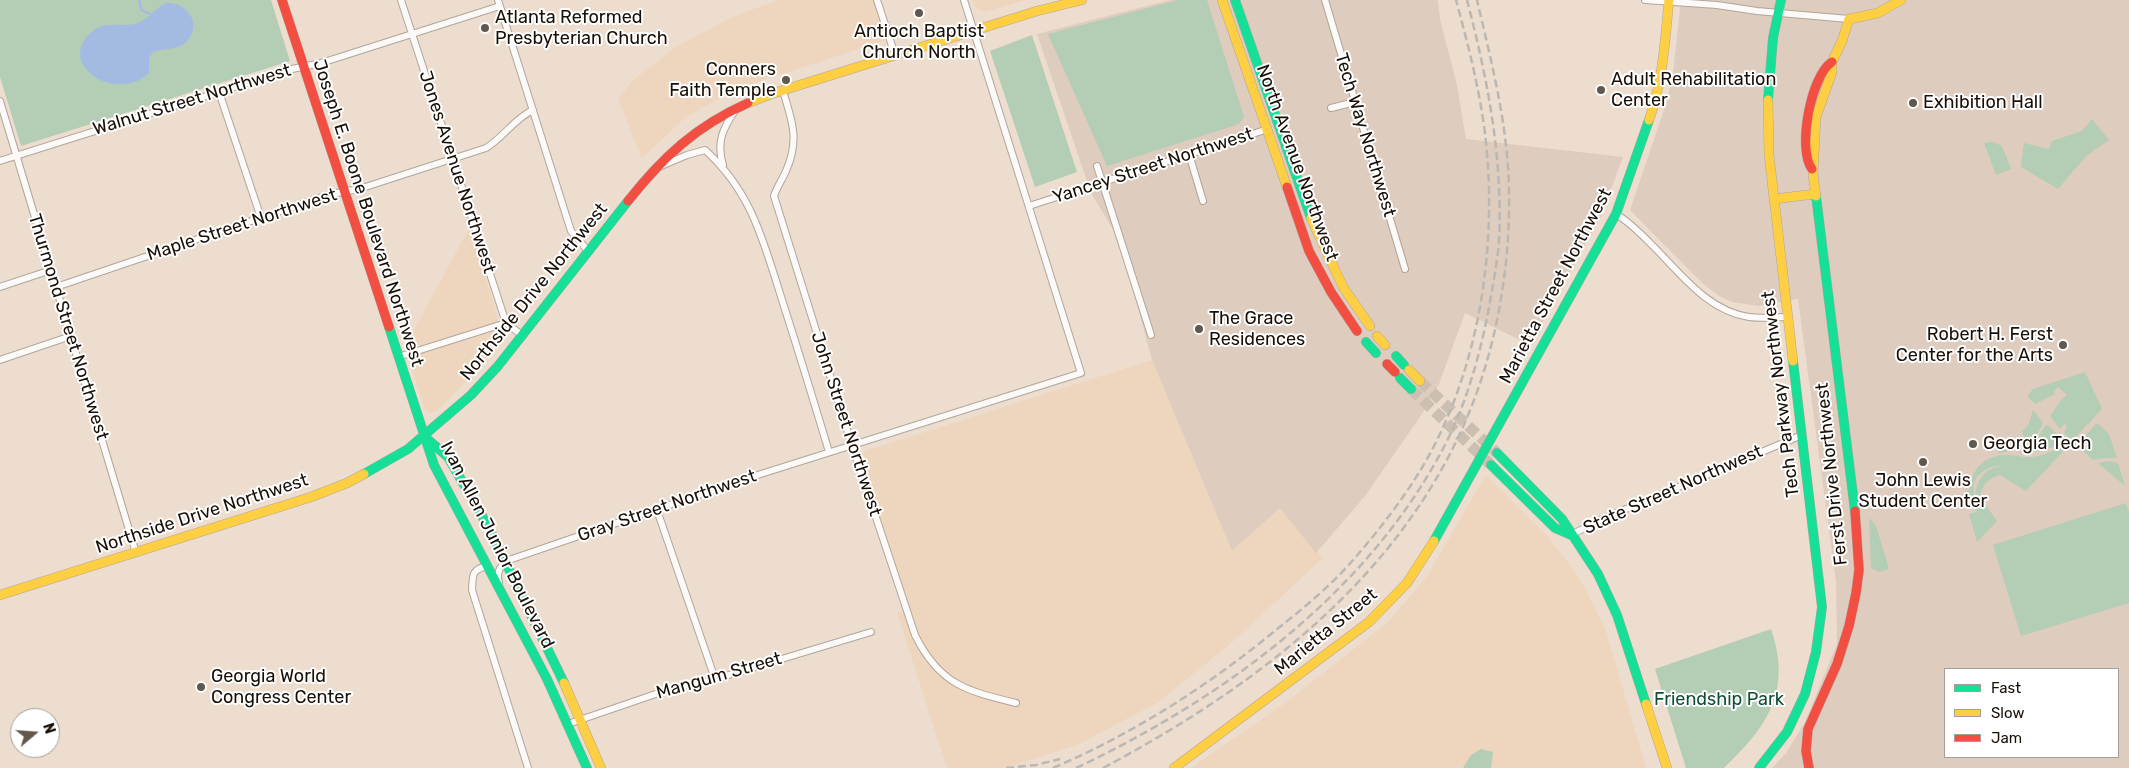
<!DOCTYPE html>
<style>
body{margin:0}
#map{position:relative;width:2129px;height:768px;overflow:hidden;background:#ecddcf;font-family:Rubik,sans-serif}
canvas{display:block}
.legend{position:absolute;left:1944px;top:668px;width:175px;height:90px;box-sizing:border-box;background:#fff;border:1px solid #a39f9c;margin:0;padding:6px 9px;list-style:none;font-size:15px;color:#180f07}
.legend li{display:flex;align-items:center;gap:10px;height:25px}
.legend b{width:25px;border:1px solid #a39f9c}
.north{position:absolute;left:10px;top:708px;width:50px;height:50px;box-sizing:border-box;background:#fff;border:1px solid #a39f9c;border-radius:50%;rotate:72deg;font-size:14px;font-weight:700;line-height:20px;text-align:center;color:#180f07}
.north::after{content:'';display:block;margin:auto;width:18px;height:22px;background:#62574d;clip-path:polygon(50% 0,100% 100%,50% 72%,0 100%)}
</style>
<div id="map">
<canvas width="2129" height="768"></canvas>
<ul class="legend">
<li><b style="height:6px;background:#16e098"></b>Fast</li>
<li><b style="height:6px;background:#ffcf43"></b>Slow</li>
<li><b style="height:6px;background:#f24e42"></b>Jam</li>
</ul>
<div class="north">N</div>
</div>
<script>
const g = document.querySelector('canvas').getContext('2d');
g.lineJoin = 'round';
function fill(path, color) {
  g.fillStyle = color;
  g.fill(path, 'evenodd');
}
function strokePath(path, color, width, dash) {
  g.strokeStyle = color;
  g.lineWidth = width;
  g.lineCap = dash ? 'butt' : 'round';
  g.setLineDash(dash || []);
  g.stroke(path);
}
function label(font, color, halo, rows, align = 'center') {
  g.font = font + ' Rubik,sans-serif';
  g.lineWidth = 4;
  g.setLineDash([]);
  g.textBaseline = 'middle';
  g.strokeStyle = halo;
  g.fillStyle = color;
  for (const [text, x, y, turn = 0] of rows) {
    g.save();
    g.translate(x, y);
    g.rotate((+turn || 0) * Math.PI / 180);
    g.textAlign = isNaN(turn) ? turn : align;
    if (halo) g.strokeText(text, 0, 0);
    g.fillText(text, 0, 0);
    g.restore();
  }
}
fill(new Path2D(`
 M779,0H874L886,40L733,90L686,117L642,158L618,99L632,81L676,47L734,16Z
 M973,0H1025L985,12L976,8Z
 M470,227L503,335L476,371L439,409L432,413L425,410L405,346Z
 M1152,360L1232,551L1280,508L1323,558L1230,644L1157,703L1077,745L1004,768H947L897,613L910,608L859,453Z
 M1486,475L1547,536L1573,569L1586,590L1606,631L1646,768H1191L1285,703L1388,622L1427,576Z`), '#eed5be');
fill(new Path2D(`
 M1170,0H1438L1440,19L1457,85L1466,139L1623,157L1601,216L1530,345L1465,313L1439,384L1422,414L1365,496L1316,553L1280,508L1232,551L1152,360L1120,241L1091,193L1037,34Z
 M1681,0H2129V768H1772L1786,753L1805,722L1837,644L1836,582L1798,299L1758,306L1732,302L1719,296L1702,283L1630,210L1667,101L1673,73ZM1945,669H2118V757H1945Z`), '#deccbf');
fill(new Path2D(`
 M0,0H271L290,61L21,146L0,77Z
 M1178,0H1207L1244,117L1239,124L1107,166L1048,34Z
 M1032,35L1077,172L1035,187L990,51Z
 M2092,119L2109,140L2086,156L2058,189L2021,167L2024,143L2049,149L2052,141L2082,131Z
 M1993,142L2002,146L2011,169L1996,175L1984,143Z
 M2085,372L2102,409L2072,441L2064,433L2067,426L2064,424L2060,429L2050,416L2061,400L2067,395L2058,387L2054,391L2055,394L2035,404L2027,396L2033,389Z
 M2033,410L2043,423C2035,443 2019,450 1999,453L1997,450L2025,441L2022,431L2028,426Z
 M2097,423L2109,434L2117,458H2105L2093,460L2077,445Z
 M2046,425H2048L2064,441L2044,451L2019,453L2036,440Z
 M2067,443L2069,445L2026,491L2000,475C1988,478 1982,485 1980,497L1997,521L1977,542L1969,514L1976,512L1974,505L1977,500L1975,497C1977,479 1984,468 2002,466C1992,464 1975,473 1974,485C1973,487 1974,493 1974,497L1967,501L1964,492L1970,490L1968,483L1971,482C1974,465 1991,454 2007,455C2015,455 2023,458 2031,457C2044,456 2056,450 2067,443Z
 M2109,461L2118,463L2125,486L2098,463Z
 M2126,503L2129,512V603L2021,636L1993,545Z
 M1869,518L1876,526L1889,569L1879,572L1871,568Z
 M1771,629C1792,691 1768,726 1724,768H1686L1655,669Z
 M1481,749L1493,752L1491,768H1463L1471,755Z`), '#b4cdb5');
fill(new Path2D(`
 M166,3C187,2 203,24 187,41C179,50 164,48 153,52L149,58V73C116,105 53,63 93,31C105,21 121,27 134,24C147,22 155,8 166,3Z`), '#a3bae3');
strokePath(new Path2D(`
 M139,0L142,10L150,14`), '#a3bae3', 2.5);
strokePath(new Path2D(`
 M1420,381L1497,453
 M1411,389L1491,465`), '#ccbeb1', 11, [11, 5.5]);
const street = new Path2D(`
 M401,0L506,323L523,336
 M498,0L571,231L588,251
 M877,0L895,55
 M1325,0L1405,269
 M1645,0L1717,5L1757,11L1849,19
 M783,91C792,121 800,139 786,171C782,180 777,187 774,196L849,436L915,635C939,684 966,691 1016,703
 M219,92L261,218
 M0,101L136,553
 M1331,108L1355,102
 M1189,154L1203,201
 M0,161L292,69L321,63L500,6
 M723,165C716,142 723,128 736,109
 M661,166L687,155L705,150C753,193 764,244 783,303C799,353 814,402 829,452
 M1097,166L1151,335
 M1029,206L1268,129
 M1616,214C1631,223 1642,235 1654,247C1681,274 1708,311 1749,317C1762,319 1775,317 1788,317
 M0,287L51,270
 M56,287L331,194L359,189L486,148C503,138 515,118 533,110
 M398,357L506,323
 M0,360L71,336
 M657,510L715,679
 M1571,535L1600,520L1802,435
 M487,566C471,570 473,575 472,590L528,768
 M499,582C496,573 500,567 506,561L745,479L1081,373L964,0
 M568,724L682,685L699,684L871,632`);
const fast = new Path2D(`
 M1235,0L1311,218
 M1768,100L1773,38L1781,0
 M1816,196L1855,511
 M389,327L434,465L547,679L587,768
 M1366,342L1376,353
 M1396,356L1404,365
 M1400,378L1411,389
 M425,437L448,457L489,528L564,683
 M1497,453L1562,519L1598,574L1617,615L1646,704
 M1491,465L1555,528L1571,535
 M364,474L408,449L471,395L498,366L628,201
 M1434,541L1616,214L1649,120
 M1759,768L1787,732L1805,694L1816,652L1822,607L1793,361`);
const slow = new Path2D(`
 M1222,0L1287,187
 M1768,100L1769,155L1793,361
 M748,103L771,94L1037,11L1082,0
 M1649,120C1663,81 1665,40 1669,0
 M1816,196L1813,174L1816,117L1832,72V62L1842,41L1849,19L1878,13L1901,0
 M1774,199L1815,194
 M1311,218L1343,287L1370,326
 M1377,336L1385,345
 M1409,370L1420,381
 M0,595L311,497L347,483L364,474
 M564,683L601,768
 M1646,704L1667,768
 M1174,768L1369,622L1407,583L1434,541`);
const jam = new Path2D(`
 M282,0L389,327
 M1812,169C1797,149 1811,75 1832,62
 M1287,187L1309,251L1331,292L1357,331
 M628,201C663,157 696,126 748,103
 M1387,364L1395,372
 M1809,768L1806,751L1808,729L1837,664L1849,626L1856,593L1859,570L1855,511`);
strokePath(street, '#b1a59a', 8);
strokePath(fast, '#b1a59a', 10);
strokePath(slow, '#b1a59a', 10);
strokePath(jam, '#b1a59a', 10);
strokePath(street, '#fcfaf8', 6);
strokePath(fast, '#16e098', 9);
strokePath(slow, '#ffcf43', 9);
strokePath(jam, '#f24e42', 9);
strokePath(new Path2D(`
 M1006,768L1036,765L1060,759
 M1053,768C1132,734 1205,688 1271,634C1300,611 1330,587 1354,559C1385,523 1416,483 1437,440C1483,347 1497,235 1485,133C1479,87 1468,44 1456,0
 M1076,768C1224,698 1368,593 1445,445C1466,404 1479,358 1488,313C1492,289 1497,265 1499,242C1503,158 1488,81 1467,0
 M1103,768C1293,667 1462,527 1500,304C1508,259 1511,213 1508,167C1504,110 1490,56 1477,0`), '#bbb7b3', 2.5, [8, 4]);
for (const [x, y, r, color] of [
 [919,13,5,"#62574d"],
 [485,28,5,"#62574d"],
 [786,80,5,"#62574d"],
 [1601,90,5,"#62574d"],
 [1913,103,5,"#62574d"],
 [1199,329,5,"#62574d"],
 [2063,345,5,"#62574d"],
 [1973,444,5,"#62574d"],
 [1923,462,5,"#62574d"],
 [201,687,5,"#62574d"]
]) {
  const dot = new Path2D();
  dot.arc(x, y, r, 0, 2 * Math.PI);
  g.fillStyle = color;
  g.fill(dot);
  strokePath(dot, '#fff', 2);
}
label('18px', '#180f07', '#fff', [
 ["Atlanta Reformed",495,18],
 ["Presbyterian Church",495,39],
 ["Antioch Baptist",919,32,"center"],
 ["Church North",919,53,"center"],
 ["Conners",776,70,"right"],
 ["Faith Temple",776,91,"right"],
 ["Adult Rehabilitation",1611,80],
 ["Center",1611,101],
 ["Exhibition Hall",1923,103],
 ["The Grace",1209,319],
 ["Residences",1209,340],
 ["Robert H. Ferst",2053,335,"right"],
 ["Center for the Arts",2053,356,"right"],
 ["Georgia Tech",1983,444],
 ["John Lewis",1923,481,"center"],
 ["Student Center",1923,502,"center"],
 ["Georgia World",211,677],
 ["Congress Center",211,698]
], 'left');
label('18px', '#180f07', '#fff', [
 ["Walnut Street Northwest",192,100,-17],
 ["Tech Way Northwest",1365,135,73],
 ["North Avenue Northwest",1297,163,70],
 ["Yancey Street Northwest",1153,166,-18],
 ["Jones Avenue Northwest",457,172,72],
 ["Joseph E. Boone Boulevard Northwest",368,213,72],
 ["Maple Street Northwest",242,225,-18],
 ["Marietta Street Northwest",1556,286,-62],
 ["Northside Drive Northwest",534,292,-51],
 ["Thurmond Street Northwest",68,327,73],
 ["Tech Parkway Northwest",1781,394,-97],
 ["John Street Northwest",846,424,72],
 ["Ferst Drive Northwest",1832,474,-96],
 ["State Street Northwest",1673,490,-24],
 ["Gray Street Northwest",667,506,-19],
 ["Northside Drive Northwest",202,514,-18],
 ["Ivan Allen Junior Boulevard",497,545,63],
 ["Marietta Street",1326,632,-39],
 ["Mangum Street",719,676,-16]
]);
label('18px', '#0e4e31', '#fff', [
 ["Friendship Park",1719,700]
]);
</script>
